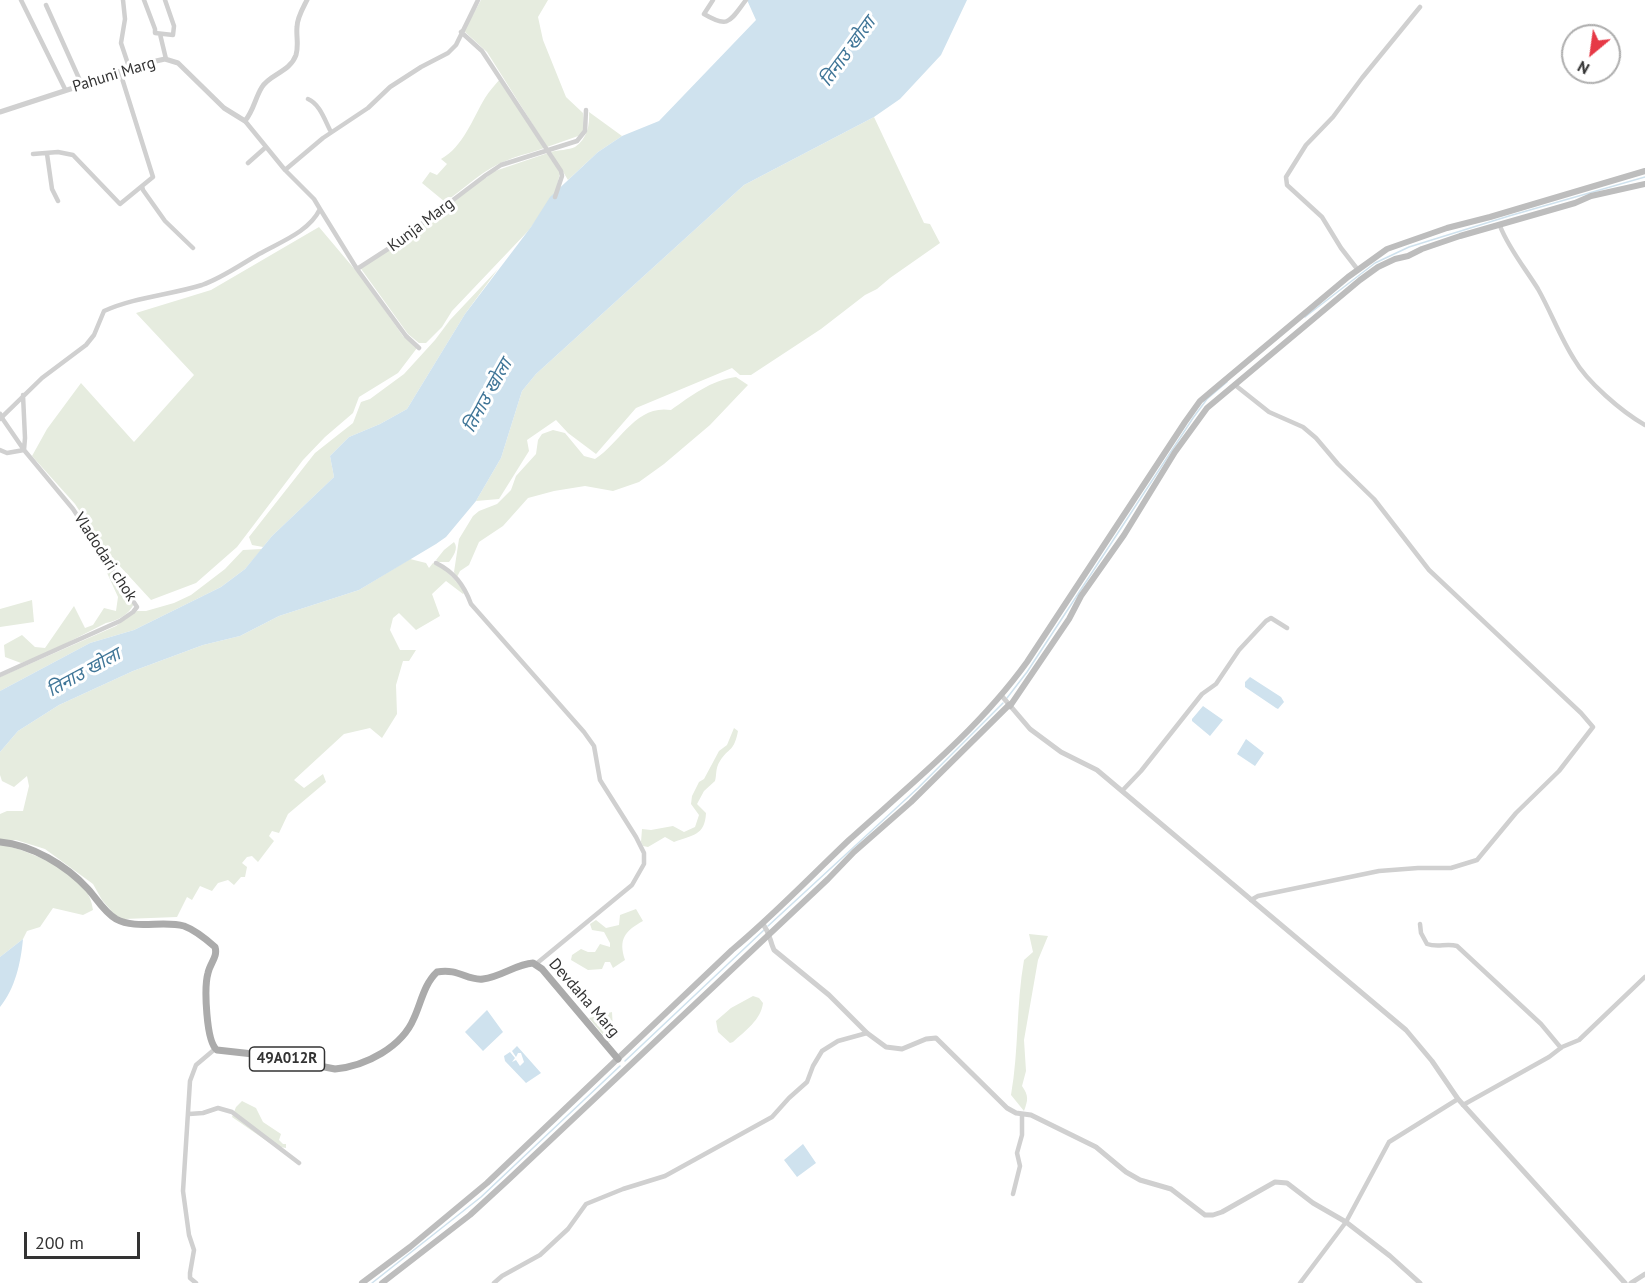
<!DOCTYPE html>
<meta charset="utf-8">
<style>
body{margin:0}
#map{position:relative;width:1645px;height:1283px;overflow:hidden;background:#fff;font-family:"PT Sans",sans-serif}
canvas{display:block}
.north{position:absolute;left:1561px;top:24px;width:60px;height:60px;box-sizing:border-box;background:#fff;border:2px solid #adadad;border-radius:50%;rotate:209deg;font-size:16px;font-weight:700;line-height:24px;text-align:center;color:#333}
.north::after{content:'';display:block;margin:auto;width:21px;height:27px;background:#e63946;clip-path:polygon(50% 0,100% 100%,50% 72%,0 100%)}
.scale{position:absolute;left:24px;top:1232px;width:116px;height:27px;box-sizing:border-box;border:3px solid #333;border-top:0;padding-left:8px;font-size:18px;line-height:21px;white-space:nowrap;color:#333;-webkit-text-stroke:4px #fff;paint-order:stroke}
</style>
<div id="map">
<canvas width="1645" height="1283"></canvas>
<div class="north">N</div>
<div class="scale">200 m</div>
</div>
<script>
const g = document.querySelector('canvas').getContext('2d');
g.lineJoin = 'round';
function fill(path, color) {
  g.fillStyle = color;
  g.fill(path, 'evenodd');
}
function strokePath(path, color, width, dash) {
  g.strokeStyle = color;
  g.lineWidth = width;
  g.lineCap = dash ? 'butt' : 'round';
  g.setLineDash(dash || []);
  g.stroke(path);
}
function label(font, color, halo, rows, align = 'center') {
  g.font = font + ' "PT Sans","Noto Sans Devanagari",sans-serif';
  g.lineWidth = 6;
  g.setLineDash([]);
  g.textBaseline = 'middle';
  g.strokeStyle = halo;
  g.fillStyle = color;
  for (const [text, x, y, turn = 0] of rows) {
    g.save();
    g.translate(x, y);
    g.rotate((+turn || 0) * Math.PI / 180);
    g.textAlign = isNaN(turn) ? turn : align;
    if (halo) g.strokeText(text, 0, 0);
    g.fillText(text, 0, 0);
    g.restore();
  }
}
fill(new Path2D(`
 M481,0H548L538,17L543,40L566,97L583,113L584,129L581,135L547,147L487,52L464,31Z
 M500,79L544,148C532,153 519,155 508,160C485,168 465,188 445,202L422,183L430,172L437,175L447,164L441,159C463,147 473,118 485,98C489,91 495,85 500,79Z
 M589,112L622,136L598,152L568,180L551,152C558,150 569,150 575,147C587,139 590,125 589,112Z
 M874,117L924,223L930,224L940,243L890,278L877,289L865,295L821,329L751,375H740L732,368L636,408L596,454L568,433L556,420L527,440L529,451L499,499L476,501L501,458L522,391L536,374L744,185Z
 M548,153L560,173L555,194L529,230L452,311L442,327L426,343H419L408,334L359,266L391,249L486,176V178L492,172Z
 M319,227L362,278L403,336L417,348L398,373L359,397L353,413L325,437L303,460L237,547L196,583L151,600L105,550L75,504L32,456L47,429L81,383L134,442L194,375L136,313L211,290Z
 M498,269L465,314L407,409L380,424L349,437L330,456L334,477L272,536L263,547L252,545L249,537L315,453L353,423L361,402L370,399L404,374L435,340L450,320Z
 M736,377L748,385L710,425L664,464L639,482L613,491L585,486L554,491L528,498L503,526L479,542L469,565L460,571L457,577L454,572L459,539L473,516L479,511L497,504L511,490L516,476L536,454L538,440L542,434L553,430L565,433L584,456L595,459C620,443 636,404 671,410C691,396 711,380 736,377Z
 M93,542L134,604C129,614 118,621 106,623L43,655L21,663L5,657L4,645L22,635L35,647L45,648L74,606L85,628L93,625L104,608L116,611L118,597Z
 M454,542C459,548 453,557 449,562H438L436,560L444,550Z
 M262,549L245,569L221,587L134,630L90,643L0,691V677L116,626L137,611H146L174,603L191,595L225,569L243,550Z
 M410,559L426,563L429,568L433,563C447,570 455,580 465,592L463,594L446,581L432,594L440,616L416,630L399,613L393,618L390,630L400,650H416L409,661H403L396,685L397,714L382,738L370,728L344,734L294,780L304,788L323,774L326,782L288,814L279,833L272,831L269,836L274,841L258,862L252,856L247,857L242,863L247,867L245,877H241L234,885L228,880L218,883L212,891L200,886L192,900L187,897L177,917L124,919L115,915L102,900L93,884L45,849L16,840H0V814L7,811H23L29,786L27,776L14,787L2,781L0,775V752L18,731L59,705L133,671L203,645L240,636L279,616L359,590Z
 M32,600L34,622L0,627V609Z
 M734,728L738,731C734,752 729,747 720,761C715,769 717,774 715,781L704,791L697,804L706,813C705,836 692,835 674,842L665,837L648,847L643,846L641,842L642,829L651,830L673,826L684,832L695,827L699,815L691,804L692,796L699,782L704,779L719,751L727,745Z
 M0,844C30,851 91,874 93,910L83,915L53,908L40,927L27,931L23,939L0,957Z
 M636,909L643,921C625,931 618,939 625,960L613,968L610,962H605L602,969L588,970L571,960L572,955L581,949L588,952H595L600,944L610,947V943L604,932L592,930L590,924L596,920L606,928L619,925L620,915Z
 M1029,934L1048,936L1038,960L1024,1040L1026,1071L1022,1086C1029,1096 1028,1100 1024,1111L1011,1095C1019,1050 1016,1005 1024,960L1033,952Z
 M753,996L759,998L763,1003C761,1020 745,1031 733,1042L730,1043L718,1032L716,1021L731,1008Z
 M612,1012L613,1030L618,1036L609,1042L589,1018Z
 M242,1101L256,1108L263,1122L281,1134L279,1140L283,1144H286V1148L274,1146L232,1117L236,1107Z`), '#e6ecdf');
fill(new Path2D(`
 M747,0H967L941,55L900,99L874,117L744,185L536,374L522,391L501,458L476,501L446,537L436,544L359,590L279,616L240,636L203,645L133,671L59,705L18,731L0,752V691L90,643L134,630L221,587L245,569L272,536L334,477L330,456L349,437L380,424L407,409L465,314L531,227L550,197L598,152L622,136L659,121L756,20Z
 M1250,677L1281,697L1284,702L1278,709L1276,708L1245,687V682Z
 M1203,706L1223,720L1210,736L1192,721V719Z
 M1246,739L1264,753L1255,766L1237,754Z
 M23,939C21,962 15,989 0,1007V957Z
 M487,1010L503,1032L483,1051L465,1032Z
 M517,1046L541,1073L526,1083L505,1061L504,1056L510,1052L515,1058L512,1062L516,1060L520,1066L524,1062L521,1053H518L516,1057L512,1051Z
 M803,1144L816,1163L797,1177L784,1160Z`), '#cfe2ee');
strokePath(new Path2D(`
 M1305,317L1375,263L1409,247L1509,216L1645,177
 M1007,698L1027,672L1193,418L1207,399L1227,382
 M768,926L918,788L1003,703
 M625,1061L764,930
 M372,1283L481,1197L620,1066`), '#cfe2ee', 1.5);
strokePath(new Path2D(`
 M21,0L65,89
 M123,0L125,19L121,43L129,67
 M144,0L155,29V33L173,35L174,26L165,0
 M713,0L704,14C729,29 730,21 746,0
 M46,5L82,85
 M461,32L482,51L561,171L562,176L555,197
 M160,34L166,59
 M120,72L153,177L142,186L143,190L165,221L193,248
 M308,99C320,104 325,121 331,132
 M245,121L285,170
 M33,154L58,152L73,155L120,204L142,186
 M47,154L52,189L58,201
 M248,163L266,147
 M320,209L357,269L406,336L419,348
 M1500,226C1509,249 1525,268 1538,289C1551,312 1560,337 1574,359C1587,382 1622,412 1645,425
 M357,269L391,247L486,175L501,165L577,141L585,131L586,110
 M1358,270L1341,248L1322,217L1287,185L1286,177L1306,145L1333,117L1362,78L1420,7
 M1235,385L1269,412L1303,427L1316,438L1338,464L1374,499L1429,570L1581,713L1593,727L1559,771L1516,813L1477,860L1451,868H1418L1379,871L1258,896L1251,900
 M0,419L42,378L86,345L94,335L104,311C135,297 170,295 202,285C222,278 240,265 259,254C280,242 309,232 320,209L314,199L285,170L323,138L368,108L390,87L421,67L448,53L456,45L478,0
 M0,450L7,453L24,450L25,438L23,395
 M436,563C454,572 464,585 471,604L584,732L594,746L600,780L636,837L644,853V864L632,885L536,964
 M0,675L120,621L133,612L137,607L73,509L24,450L2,418
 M1122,791L1141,771L1202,694L1216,684L1239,650L1266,621L1271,618L1287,628
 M1420,924L1421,933L1427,944C1438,948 1446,943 1457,946L1541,1024L1561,1048
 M1463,1105L1549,1057L1562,1047L1579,1040L1645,977
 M189,1114L203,1113L218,1108L232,1112L299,1163
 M1013,1194L1020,1166L1017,1153L1022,1135V1115
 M196,1283L190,1278V1273L194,1250L189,1235L183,1191L190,1081L196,1065L215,1049
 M494,1283L502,1276L540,1255L568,1229L586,1204L623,1189L665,1176L772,1117L789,1098L807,1082L813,1066L822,1051L838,1041L867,1033
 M1300,1283L1346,1222L1389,1142L1458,1099`), '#d0d0d0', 4.5);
strokePath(new Path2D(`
 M0,112L110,76L129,67L165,59L178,63L224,108L245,121C254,110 255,98 262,87C270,74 290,72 296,55C299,45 296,36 297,27C297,18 303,8 307,0
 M0,414L2,418
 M1001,695L1030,729L1061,752L1097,770L1406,1030L1432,1061L1458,1099L1625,1283
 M763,924C771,935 769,939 774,950L829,995L867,1033L886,1047L902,1049L926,1039L936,1038L1007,1108L1016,1113L1031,1115L1096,1147L1126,1172L1140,1180L1171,1189L1205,1215H1213L1222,1212L1275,1182L1287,1183L1313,1203L1346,1222L1390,1256L1420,1283
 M1631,1283L1645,1274`), '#d0d0d0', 5);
strokePath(new Path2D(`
 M1010,706L1069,619L1081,596L1124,535L1175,452L1207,408L1360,280L1378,267L1395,259L1408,256L1422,249L1460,236L1575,203L1591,196L1645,184
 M362,1283L410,1247L487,1183L732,950C773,916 810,877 849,840C911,784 978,730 1027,662L1185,422L1200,401L1213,390L1348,277L1387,249L1447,228L1490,217L1645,171
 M382,1283L470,1215L507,1181L828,879L854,852L911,802L1009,705`), '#bdbdbd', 6);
strokePath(new Path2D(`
 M0,842C32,845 66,865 88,889C97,899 104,912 116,919C136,930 163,920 184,926C195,930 206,939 215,947C218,957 210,963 208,973C204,987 206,1042 217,1050L262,1055L335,1069C366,1066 402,1047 414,1018C421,1003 424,984 437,972C459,968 467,981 483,979C501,977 516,964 533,963L542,969L618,1059`), '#ababab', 7);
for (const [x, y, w] of [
 [287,1059,75]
]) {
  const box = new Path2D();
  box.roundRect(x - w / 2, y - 12, w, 24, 4.5);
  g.fillStyle = '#fff';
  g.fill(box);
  strokePath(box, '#333', 1.5);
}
label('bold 15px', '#333', null, [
 ["49A012R",287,1059]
]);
label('16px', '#333', '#fff', [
 ["Pahuni Marg",114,75,-17],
 ["Kunja Marg",421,225,-37],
 ["Vladodari chok",105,557,57],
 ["Devdaha Marg",584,998,49]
]);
label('italic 18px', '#3f7597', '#fff', [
 ["तिनाउ खोला",848,52,-54],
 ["तिनाउ खोला",488,396,-61],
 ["तिनाउ खोला",84,673,-29]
]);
</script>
